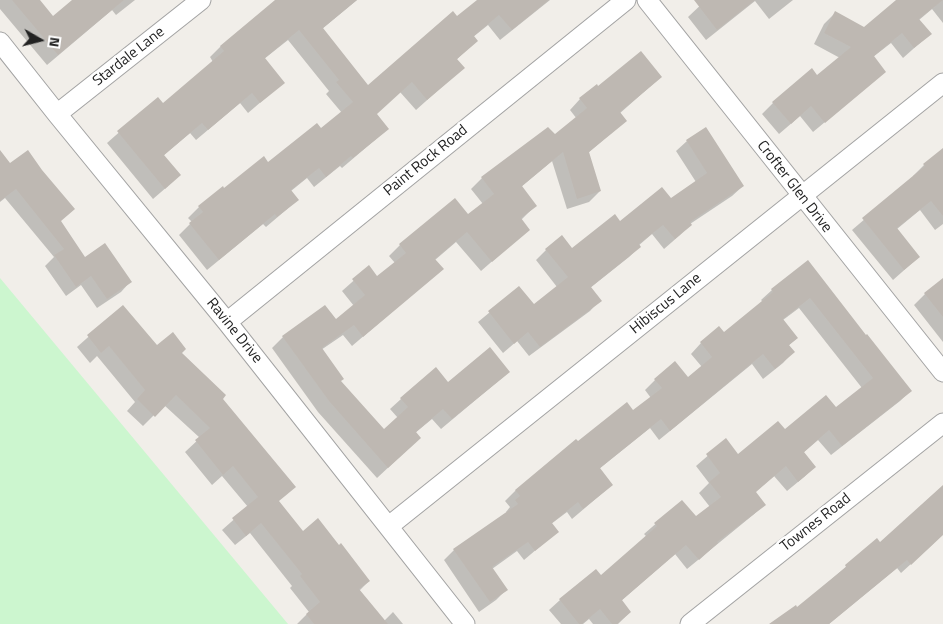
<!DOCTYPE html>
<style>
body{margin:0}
#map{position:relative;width:943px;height:624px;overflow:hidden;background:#f1eee9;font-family:"Titillium Web",sans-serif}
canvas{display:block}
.north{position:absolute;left:15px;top:15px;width:50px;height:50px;-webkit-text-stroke:4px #fff;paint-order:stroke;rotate:98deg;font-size:14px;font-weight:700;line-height:20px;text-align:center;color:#222}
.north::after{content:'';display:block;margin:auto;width:18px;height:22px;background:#222;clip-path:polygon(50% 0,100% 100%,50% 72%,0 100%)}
</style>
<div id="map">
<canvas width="943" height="624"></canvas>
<div class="north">N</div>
</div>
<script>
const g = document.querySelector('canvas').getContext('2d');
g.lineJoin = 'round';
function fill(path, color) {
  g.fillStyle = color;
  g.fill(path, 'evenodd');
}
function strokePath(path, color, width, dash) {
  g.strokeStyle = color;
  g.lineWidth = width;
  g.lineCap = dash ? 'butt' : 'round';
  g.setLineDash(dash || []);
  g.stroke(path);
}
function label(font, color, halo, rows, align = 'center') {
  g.font = font + ' "Titillium Web",sans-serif';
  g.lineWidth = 5;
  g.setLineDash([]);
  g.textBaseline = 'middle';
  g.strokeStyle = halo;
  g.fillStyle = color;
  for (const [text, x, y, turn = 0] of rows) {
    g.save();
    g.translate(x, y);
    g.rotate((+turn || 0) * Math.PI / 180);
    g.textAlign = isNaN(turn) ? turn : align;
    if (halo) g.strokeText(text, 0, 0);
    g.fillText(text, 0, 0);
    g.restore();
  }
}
fill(new Path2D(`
 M0,278L288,624H0Z`), '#ccf6cf');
fill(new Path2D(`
 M0,0H39L53,18L74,0H135L116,15L112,10L47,65L0,9Z
 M277,0H357L322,29L368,86L479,0H550L500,40L488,25L473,37L476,41L456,60L463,68L416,110L400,92L376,114L387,129L376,139L342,168L340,166L314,187L307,178L291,191L297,200L286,210L266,227L263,224L207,270L179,235L192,222L188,218L199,207L321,130L342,113L326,94L329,91L288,40L264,59L283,83L248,113L240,103L196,140L190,133L163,156L168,186L153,199L107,143L158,98L163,105L213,62L210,57L221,46Z
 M706,0H793L769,19L755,1L706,40L688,17Z
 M898,0H943V23L932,9L919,20L930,34L903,58L891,43L873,57V82L813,132L800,116L779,134L762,114L773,103L817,77L840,58L814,44L824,24L835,13L864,28Z
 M661,77L619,114L625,121L588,153L600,191L589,202L567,209L552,161L521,187L535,206L521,220L528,230L481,271L456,242L435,260L442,269L352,346L343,335L321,350L340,382L384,431L398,418L390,409L401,399L448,384L509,372L441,429L432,419L415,433L420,438L377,478L318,412L272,348L283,337L335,321L354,306L342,291L369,267L377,278L395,263L389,256L400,245L455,200L468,215L483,204L471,189L482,178L548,128L555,136L577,119L570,110L580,99L598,88Z
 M687,141L743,186L732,196L690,224L680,235L664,249L652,234L638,246L639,247L629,257L590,288L600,300L590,311L529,356L517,341L503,353L478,322L519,288L533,306L557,287L536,260L546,250H572L620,222L670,200L696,182L676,151Z
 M943,149V224L935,230L920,210L897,229L919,257L893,280L852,230L914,177L913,176L924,165Z
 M0,152L60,222L85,258L130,282L121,292L97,308L81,285L66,296L45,266L54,257L5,198L0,202Z
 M808,262L866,337L910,391L900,401L831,455L818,440L803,453L814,467L804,477L787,491L774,476L755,492L764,505L753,515L687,569L675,554L621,601L630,612L618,624H593L589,619L583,624H561L549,610L560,600L601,577L647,537L644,534L682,501L695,518L710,507L699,493L709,483L696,466L726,440L738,456L785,431L836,409L862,388L799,308L783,320L797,338L788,346L793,352L783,363L763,379L752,364L659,440L650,428L599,469L612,485L572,519L567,512L551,524L557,532L524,560L517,551L492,569L506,590L496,600L479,612L444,560L454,550L507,513L506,512L510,507L505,501L516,490L578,442L633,412L651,398L645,390L655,380L688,379L702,367L691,354L701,343L723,334L763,302L761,300L772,290Z
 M943,284V342L914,305L925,294Z
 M122,307L157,347L180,354L221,399L278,502L303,532L369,581L359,591L384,621L393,612L403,624H297L309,612L290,588L292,586L250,533L235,545L222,530L248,507L222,476L212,485L185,452L200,438L164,405L143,426L127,411L135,402L97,356L90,363L77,347Z
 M943,488V525L934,543L901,573L897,568L829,624H771L797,609L877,540L880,544Z`), '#0003');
fill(new Path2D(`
 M12,0H40L53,16L72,0H124L58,55Z
 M275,0H357L323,28L368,85L453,11L457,16L477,0H549L512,30L499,15L474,36L478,41L457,59L465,68L427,100L412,82L377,114L389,129L353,158L351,156L326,177L319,168L291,190L299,200L277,217L275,214L219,260L189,223L203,212L198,206L223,186L224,188L264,156L268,162L317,123L321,128L353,102L336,82L339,80L299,30L265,58L285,83L260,103L252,93L208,130L202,123L164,155L181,175L165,189L117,131L158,97L163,103L224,51L220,46Z
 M694,0H755L717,30Z
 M896,0H943L919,19L932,34L914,48L902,33L874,56L886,72L825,123L811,106L791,124L772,102L812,68L817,75L851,47L824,33L835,11L864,27Z
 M641,51L662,77L620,112L627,121L589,152L601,191L577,199L563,152L522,186L537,206L521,218L530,230L492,262L467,232L435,259L444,269L363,337L354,325L322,348L344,379L341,381L384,429L408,407L400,398L436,367L448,382L490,347L510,372L452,419L443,409L416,432L421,438L388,468L329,401L282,336L325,305L336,319L365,295L352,279L369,265L377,276L406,253L399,244L455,198L468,214L494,194L481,177L548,127L555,134L587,108L579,98L597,84L598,86Z
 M706,127L744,186L690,222L692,225L675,239L663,225L639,244L641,247L591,287L602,301L540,347L528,332L514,344L488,311L519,286L534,304L568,277L545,249L562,235L572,248L615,214L620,221L662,187L671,198L707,173L686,140Z
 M943,148V216L931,201L897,228L920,257L904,270L862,218L925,166L923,164Z
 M0,150L10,163L28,150L42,170L75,209L61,221L85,257L105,243L132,282L107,299L91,276L76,287L54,255L64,249L16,189L0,201Z
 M808,260L866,335L867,334L912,391L842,446L829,430L804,452L816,467L798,482L786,466L756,492L766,505L717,542L718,543L699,560L686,545L622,600L631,612L617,624H612L600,609L582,624H579L559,599L596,569L601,575L657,526L654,523L682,500L696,516L721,497L709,482L720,473L706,454L726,438L738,454L778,421L785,429L826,395L836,407L873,378L810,298L783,319L798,338L789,345L795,352L775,369L763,354L670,431L661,419L600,468L613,485L583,509L578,502L552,523L559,532L535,551L528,542L492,567L508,590L490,602L453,549L518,504L515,500L520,496L515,490L576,439L578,441L627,402L633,410L662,388L654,379L675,361L688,377L712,357L700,342L719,326L724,332L773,292L771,289Z
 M943,278V317L924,293Z
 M123,305L157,345L173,332L186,349L182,353L226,395L223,399L296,487L279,501L303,531L318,518L339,545L341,543L370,581L359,589L388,624H314L306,614L320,602L300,576L302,574L261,523L246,536L232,518L258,497L233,466L223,475L195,440L210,428L176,395L155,417L137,399L145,390L109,346L101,353L87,335Z
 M943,485V535L911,565L907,560L829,624H769L796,605L797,607L846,567L845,565L877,538L880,542Z`), '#beb8b2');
const street = new Path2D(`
 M647,0L943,372
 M0,42L57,114L227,322L465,624
 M57,114L201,0
 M227,322L626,0
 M389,526L943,83
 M690,624L943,423`);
strokePath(street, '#a3a3a3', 21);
strokePath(street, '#fff', 19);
label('15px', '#222', '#fff', [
 ["Stardale Lane",129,57,-38],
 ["Paint Rock Road",426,161,-39],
 ["Crofter Glen Drive",794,187,52],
 ["Hibiscus Lane",666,304,-39],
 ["Ravine Drive",234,331,51],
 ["Townes Road",816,523,-38]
]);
</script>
